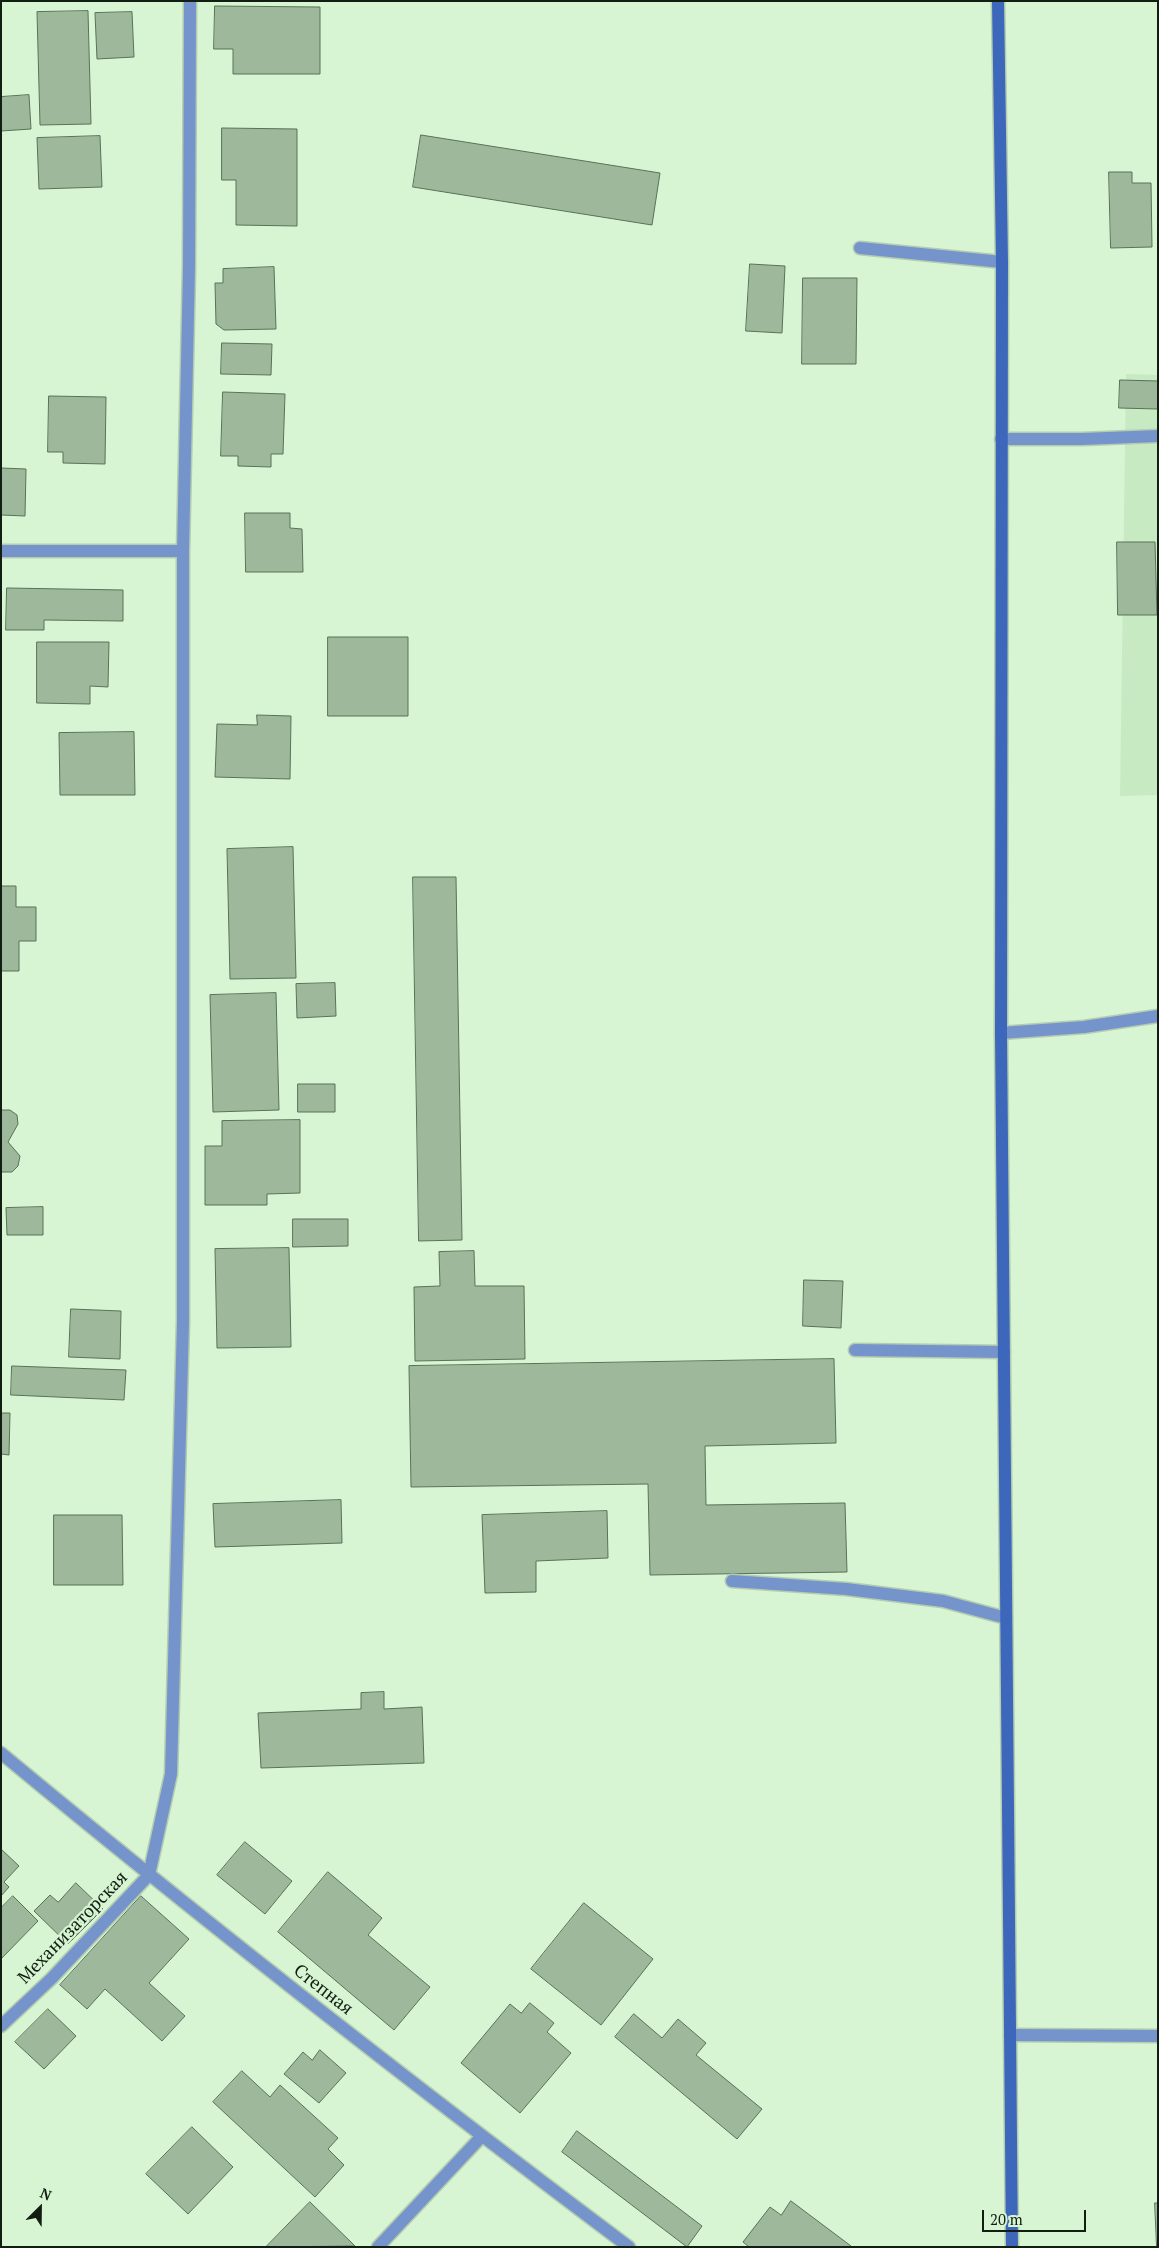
<!DOCTYPE html>
<meta charset="utf-8">
<style>
body{margin:0}
#map{position:relative;width:1159px;height:2248px;overflow:hidden;background:#d7f4d3;font-family:"PT Serif",serif}
canvas{display:block}
.frame{position:absolute;inset:0;border:2px solid #131e12;pointer-events:none}
.north{position:absolute;left:15px;top:2183px;width:50px;height:50px;-webkit-text-stroke:4px #d7f4d3;paint-order:stroke;rotate:23deg;font-size:14px;font-weight:700;line-height:20px;text-align:center;color:#131e12}
.north::after{content:'';display:block;margin:auto;width:18px;height:22px;background:#131e12;clip-path:polygon(50% 0,100% 100%,50% 72%,0 100%)}
.scale{position:absolute;left:982px;top:2210px;width:104px;height:22px;box-sizing:border-box;border:2px solid #131e12;border-top:0;padding-left:6px;font-size:15px;line-height:18px;white-space:nowrap;color:#131e12;-webkit-text-stroke:4px #d7f4d3;paint-order:stroke}
</style>
<div id="map">
<canvas width="1159" height="2248"></canvas>
<div class="frame"></div>
<div class="north">N</div>
<div class="scale">20 m</div>
</div>
<script>
const g = document.querySelector('canvas').getContext('2d');
g.lineJoin = 'round';
function fill(path, color) {
  g.fillStyle = color;
  g.fill(path, 'evenodd');
}
function strokePath(path, color, width, dash) {
  g.strokeStyle = color;
  g.lineWidth = width;
  g.lineCap = dash ? 'butt' : 'round';
  g.setLineDash(dash || []);
  g.stroke(path);
}
function label(font, color, halo, rows, align = 'center') {
  g.font = font + ' "PT Serif",serif';
  g.lineWidth = 4.5;
  g.setLineDash([]);
  g.textBaseline = 'middle';
  g.strokeStyle = halo;
  g.fillStyle = color;
  for (const [text, x, y, turn = 0] of rows) {
    g.save();
    g.translate(x, y);
    g.rotate((+turn || 0) * Math.PI / 180);
    g.textAlign = isNaN(turn) ? turn : align;
    if (halo) g.strokeText(text, 0, 0);
    g.fillText(text, 0, 0);
    g.restore();
  }
}
fill(new Path2D(`
 M1126,374L1158,375V795L1120,796Z`), '#c7eac3');
const building = new Path2D(`
 M215,6L320,7V74H233V49H214Z
 M88,11L91,124L40,125L37,12Z
 M132,12L134,57L97,59L95,13Z
 M29,95L31,129L1,131V97Z
 M222,128L297,129V226L236,225V180H222Z
 M421,135L660,173L652,225L413,187Z
 M100,136L102,187L39,189L37,138Z
 M1109,172H1132V183H1151L1152,247L1111,248Z
 M750,264L785,266L782,333L746,331Z
 M274,267L276,329L224,330L216,324L215,283H223V269Z
 M803,278H857L856,364H802Z
 M222,343L272,344L271,375L221,374Z
 M1120,380L1158,381V409L1119,408Z
 M223,392L285,394L283,454H271V467L238,466V456H221Z
 M49,396L106,397L105,464L63,463V452H48Z
 M1,468L26,469L25,516L1,515Z
 M245,513H290V528L302,529L303,572H246Z
 M1117,542H1155L1157,615H1118Z
 M7,588L123,590V621L44,620V630H6Z
 M328,637H408V716H328Z
 M37,642H109L108,687L90,686V704L37,703Z
 M257,715L291,716L290,779L215,777L217,724L257,725Z
 M134,732L135,795H60L59,733Z
 M293,847L296,978L230,979L227,849Z
 M413,877H456L462,1240L419,1241Z
 M1,886H16V907H36V941H19V971H1Z
 M335,983L336,1016L297,1018L296,984Z
 M276,993L279,1110L213,1112L210,995Z
 M298,1084H335V1112H298Z
 M1,1110H10L17,1115L18,1124L8,1142L20,1156L18,1166L12,1172H1Z
 M300,1120V1193L267,1194V1205H205V1146H222V1121Z
 M43,1207V1235H7L6,1208Z
 M293,1219H348V1246L293,1247Z
 M289,1248L291,1347L217,1348L215,1249Z
 M474,1251L475,1286H524L525,1359L415,1361L414,1287L440,1286L439,1252Z
 M804,1280L843,1281L841,1328L803,1326Z
 M71,1309L121,1311L120,1359L69,1357Z
 M834,1359L836,1443L705,1446L706,1505L845,1503L847,1572L650,1575L648,1484L411,1487L409,1366Z
 M12,1366L126,1370L124,1400L11,1395Z
 M1,1413H10L9,1455L1,1454Z
 M341,1500L342,1543L215,1547L213,1504Z
 M607,1511L608,1558L536,1561V1592L485,1593L482,1515Z
 M54,1515H122L123,1585H54Z
 M384,1692V1709L422,1707L424,1763L261,1768L258,1713L361,1709V1693Z
 M245,1842L292,1881L265,1914L217,1875Z
 M1,1849L19,1866L4,1882L9,1887L1,1896Z
 M328,1872L382,1918L368,1935L430,1987L394,2030L278,1932Z
 M76,1883L103,1909L68,1944L34,1911L50,1895L58,1902Z
 M13,1896L38,1921L1,1959V1908Z
 M141,1896L189,1939L149,1983L185,2016L162,2041L105,1989L87,2009L60,1985Z
 M584,1903L653,1959L601,2025L531,1969Z
 M530,2003L554,2023L547,2032L571,2053L520,2113L461,2063L510,2004L521,2013Z
 M48,2009L76,2036L44,2069L15,2042Z
 M634,2014L662,2038L678,2019L706,2043L696,2055L762,2109L737,2139L615,2037Z
 M320,2050L346,2073L319,2103L284,2074L303,2052L312,2060Z
 M242,2071L270,2097L280,2085L338,2138L328,2149L344,2165L315,2197L213,2102Z
 M192,2127L233,2167L188,2214L146,2174Z
 M577,2131L702,2226L687,2247L562,2152Z
 M791,2201L851,2246V2247H749L743,2242L770,2207L781,2215Z
 M310,2202L355,2246L266,2247Z
 M1155,2203H1158V2247H1157Z`);
fill(building, '#9db89a');
strokePath(building, '#587256', 1);
const lane = new Path2D(`
 M1001,439H1082L1158,436`);
const street = new Path2D(`
 M860,248L1002,262
 M1,551H183
 M1001,1033L1084,1027L1158,1016
 M855,1350L1004,1352
 M732,1581L846,1589L943,1601L1006,1618
 M1,1753C206,1923 416,2087 629,2247
 M1,2026L52,1978L149,1875L171,1774L183,1322V551L189,268L190,1
 M1010,2035L1158,2036
 M378,2247L482,2136`);
const secondary = new Path2D(`
 M998,1L1002,262L1001,1033L1012,2247`);
strokePath(lane, '#b4cdb0', 15);
strokePath(street, '#b4cdb0', 15);
strokePath(secondary, '#b4cdb0', 15);
strokePath(lane, '#7594cc', 12);
strokePath(street, '#7594cc', 12);
strokePath(secondary, '#3d67ba', 12);
label('18px', '#131e12', '#d7f4d3', [
 ["Механизаторская",73,1928,-46],
 ["Степная",323,1990,38]
]);
</script>
